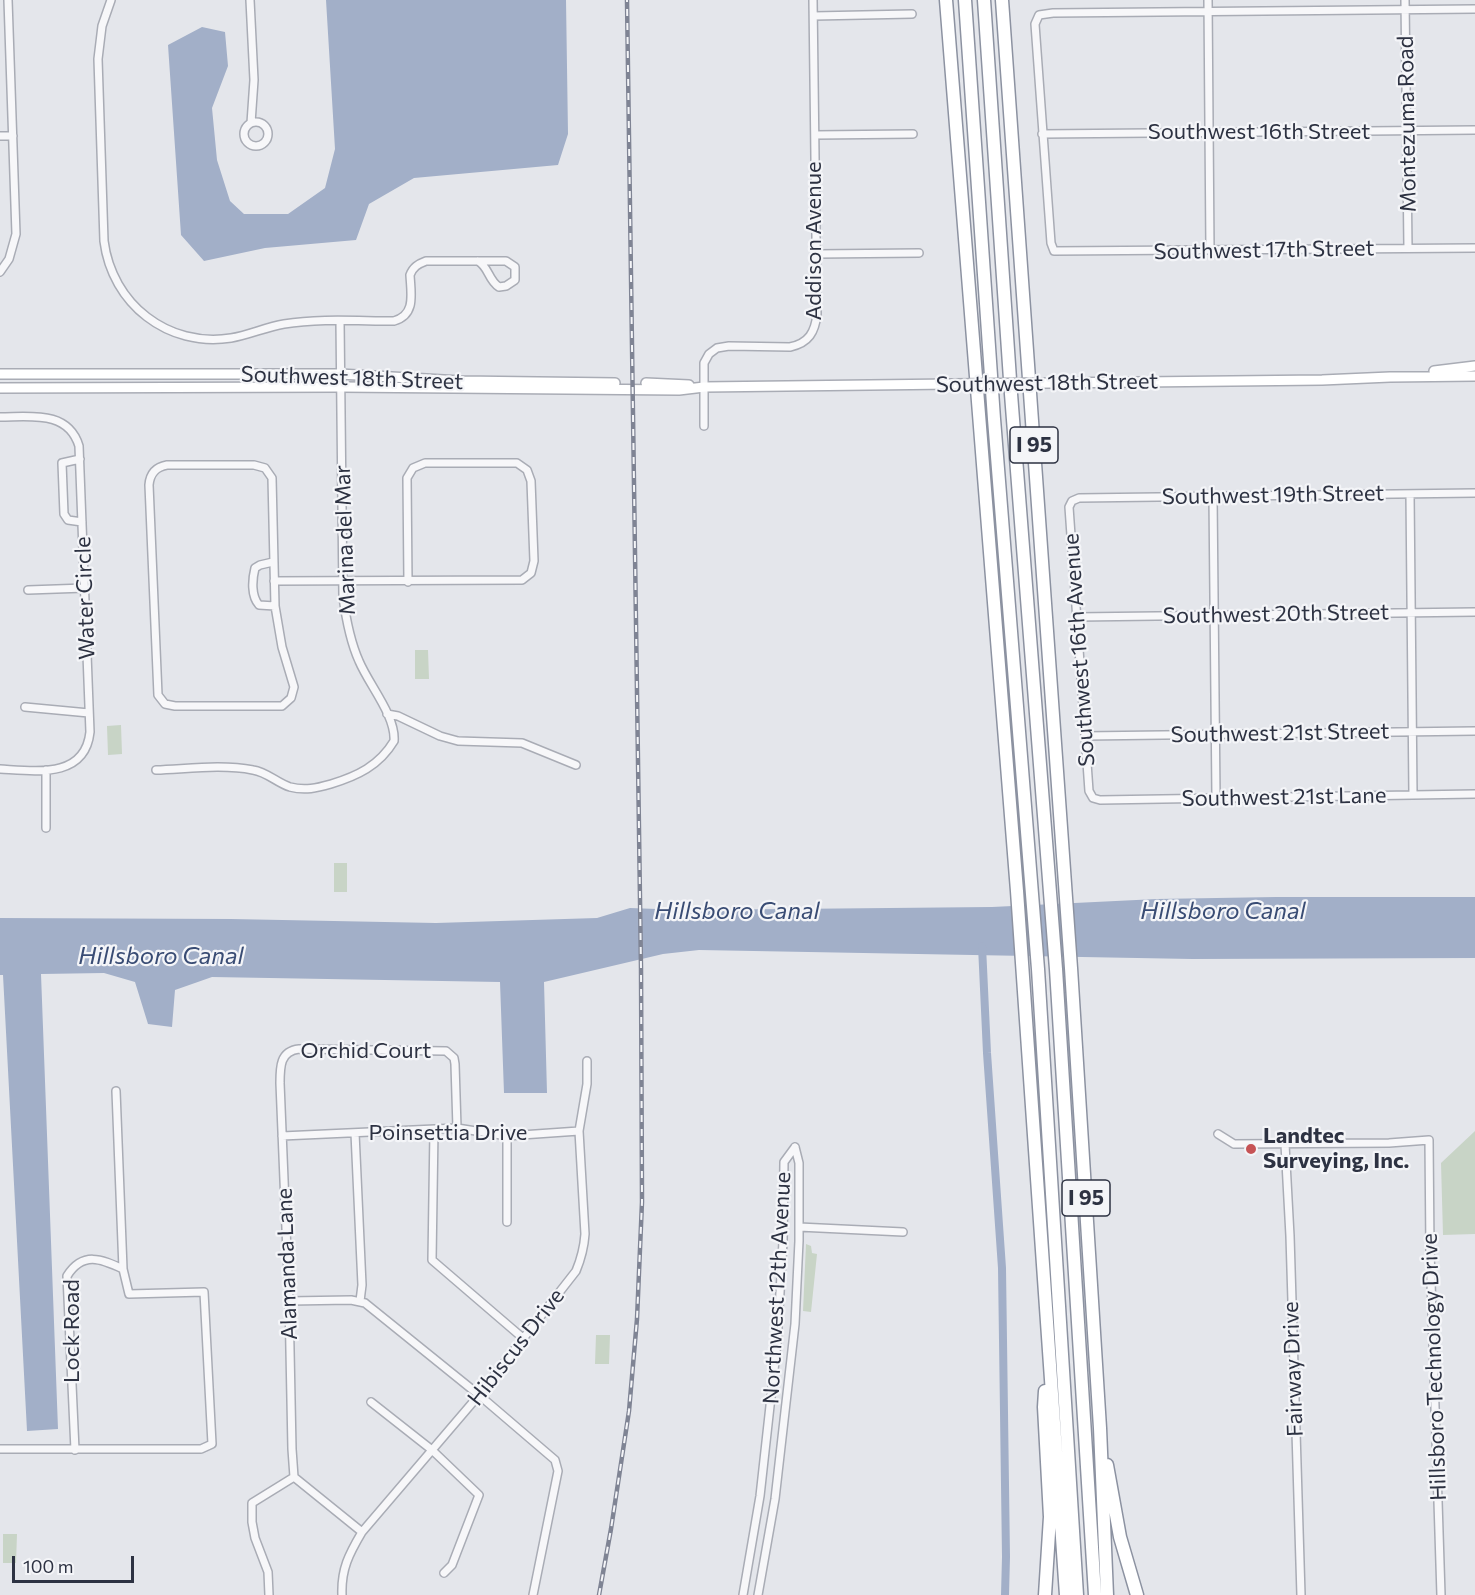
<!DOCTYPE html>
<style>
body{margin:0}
#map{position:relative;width:1475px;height:1595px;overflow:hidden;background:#e4e6eb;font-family:Commissioner,sans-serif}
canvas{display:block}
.scale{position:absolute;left:12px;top:1556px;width:122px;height:27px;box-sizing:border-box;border:3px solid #2d3242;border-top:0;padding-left:8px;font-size:18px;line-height:21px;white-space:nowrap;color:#2d3242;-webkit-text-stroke:4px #f4f5f8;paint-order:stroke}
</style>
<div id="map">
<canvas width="1475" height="1595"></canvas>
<div class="scale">100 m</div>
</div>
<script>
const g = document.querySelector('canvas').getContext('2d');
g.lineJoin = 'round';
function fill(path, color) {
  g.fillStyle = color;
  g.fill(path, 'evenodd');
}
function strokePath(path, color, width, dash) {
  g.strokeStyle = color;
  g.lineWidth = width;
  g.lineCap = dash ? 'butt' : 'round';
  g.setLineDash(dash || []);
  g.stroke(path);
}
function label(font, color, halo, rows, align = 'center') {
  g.font = font + ' Commissioner,sans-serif';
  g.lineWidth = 4.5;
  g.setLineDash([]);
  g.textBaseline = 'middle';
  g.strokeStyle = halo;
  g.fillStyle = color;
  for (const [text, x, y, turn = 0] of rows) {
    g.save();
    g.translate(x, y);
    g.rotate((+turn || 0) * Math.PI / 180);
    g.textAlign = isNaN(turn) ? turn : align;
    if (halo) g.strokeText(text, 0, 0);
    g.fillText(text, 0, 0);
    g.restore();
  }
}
fill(new Path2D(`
 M415,650H428L429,679H415Z
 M121,725L122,754L108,755L107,726Z
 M334,863H347V892H334Z
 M1475,1131V1234L1443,1235L1441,1163Z
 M806,1244L811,1246L812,1253L817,1254L811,1312L803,1311Z
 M596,1335H610L609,1364H595Z
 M3,1534H17L16,1563H3Z`), '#c8d4c6');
fill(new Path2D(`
 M326,0H566L568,134L558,165L414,178L369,204L356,240L265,248L204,261L181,235L168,45L202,27L225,32L228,66L212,108L217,160L230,201L244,214H288L325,188L335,149Z
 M1276,897H1475V958L1192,959L699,950L663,954L544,982L547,1093H504L500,982L212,977L175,990L172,1027L148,1024L135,982L104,973L41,974L58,1429L27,1431L3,975H0V918L231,919L436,923L597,918L630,908L684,910L992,907L1157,899Z`), '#a2afc8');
strokePath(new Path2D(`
 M982,946L987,1053L1002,1268L1006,1557L1005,1595`), '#a2afc8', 8);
const street = new Path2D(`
 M111,0L102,26L98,59L104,241C112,304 168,348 231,338C249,335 266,327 284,324C320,318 358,321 394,321C416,315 411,294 410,275C413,267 418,264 426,261H506L515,267V280L506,286L499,287C488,280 489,267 478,261
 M250,0L254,80L251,123
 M1208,0L1210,250
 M1405,0L1408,248
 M1475,9L1053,13L1039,15L1035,24L1051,243L1054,251L1475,248
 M814,16L912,14
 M244 134a12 12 0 1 1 24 0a12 12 0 1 1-24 0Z
 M1042,134L1475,130
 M815,135L913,134
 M0,136H13
 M816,254L919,253
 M0,272L9,259L16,234L8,0
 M0,417C30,417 68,410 79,446L90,732C85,779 35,771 0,769
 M704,426V363L709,354L717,348L729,346L790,347C809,343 815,332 817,314L813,0
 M80,459L62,463L64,514L68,520L82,522
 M167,465H254L265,468L272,478L275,606L282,647L294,687L291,698L282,706H175L165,704L158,695L149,485C150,473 156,467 167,465Z
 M1475,493L1079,498L1072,501L1069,507L1089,791L1093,798L1100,800L1475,794
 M1410,494L1413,795
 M1213,496L1216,797
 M273,562L260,565L255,568C252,580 251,596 259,605L275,606
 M274,581L522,580L531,573L534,561L531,481L527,470L517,463H425L413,468L407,478L408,582
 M28,590L85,588
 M1077,617L1475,612
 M25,707L89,713
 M387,714L398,716L440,736L458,741L522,743L576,765
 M1085,736L1475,731
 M156,770C187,769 222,764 253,770C267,772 277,783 290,787C305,791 317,788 331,784C357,776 379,766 394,741C396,716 369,685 359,661C350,641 346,619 343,597L340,321
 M46,828V770
 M116,1091L123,1269
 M434,1130L432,1260L524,1339
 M355,1133L362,1285L360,1301
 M1218,1134L1234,1144L1389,1143L1429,1140L1430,1250L1441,1595
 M282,1136L457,1128L507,1136L579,1131
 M507,1136V1222
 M1285,1144L1290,1236L1301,1595
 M799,1227L903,1232
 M289,1301L351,1300L365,1303L479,1395L555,1460L558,1471L533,1595
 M371,1402L432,1450L479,1495L452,1565L444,1573
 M0,1449H201L212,1444L204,1292L129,1294L123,1269C101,1259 83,1251 67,1276L75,1450
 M362,1532L294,1477L292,1449L289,1301L280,1083C280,1067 280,1051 299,1049L446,1051L454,1058L455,1064L457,1128
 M269,1595L268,1572L255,1538L252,1522V1503L294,1477
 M342,1595C341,1569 349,1554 362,1532L479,1395L576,1271C581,1259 584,1248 585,1234L579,1131L587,1084V1061
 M743,1595L760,1496L777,1343L783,1242L784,1162L795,1147
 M758,1595L775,1499L795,1324L799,1241V1163L795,1147`);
const secondary = new Path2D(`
 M1434,371L1475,366
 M0,374H340L461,381L615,383
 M646,383L689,385
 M1051,383L1322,380L1390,377L1475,376
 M0,388L341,387L679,390L704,387L952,384`);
const highway = new Path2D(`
 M946,0L1017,891L1066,1595
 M965,0L994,419L1038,969L1077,1595
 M984,0L1011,394L1056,969L1095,1595
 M1002,0L1071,968L1100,1428L1107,1595
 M1107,1465L1120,1537L1137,1595
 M1045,1595L1050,1517L1044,1407L1045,1391`);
strokePath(street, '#a9acb5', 10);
strokePath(secondary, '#a9acb5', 12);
strokePath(highway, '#8c92a1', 15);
strokePath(street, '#f7f7f9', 7);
strokePath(secondary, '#fff', 9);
strokePath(highway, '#fff', 12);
const rail = new Path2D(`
 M599,1595L611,1529L629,1411L637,1319L642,1202L641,968L627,0`);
strokePath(rail, '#7f8494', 4.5);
strokePath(rail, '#f4f5f8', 2, [7]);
const secondaryBridge = new Path2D(`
 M952,384L1051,383`);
strokePath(secondaryBridge, '#a9acb5', 12, []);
strokePath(secondaryBridge, '#fff', 9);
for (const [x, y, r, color] of [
 [1251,1149,6,"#c65355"]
]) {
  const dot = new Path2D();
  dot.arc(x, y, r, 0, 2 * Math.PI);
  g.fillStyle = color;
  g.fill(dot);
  strokePath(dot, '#f4f5f8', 2);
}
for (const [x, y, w] of [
 [1034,445,48],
 [1086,1198,48]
]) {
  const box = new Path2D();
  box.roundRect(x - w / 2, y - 18, w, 36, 4.5);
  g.fillStyle = '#f4f5f8';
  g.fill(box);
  strokePath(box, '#2d3242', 1.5);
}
label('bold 21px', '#2d3242', null, [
 ["I 95",1034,445],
 ["I 95",1086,1198]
]);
label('22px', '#2d3242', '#f4f5f8', [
 ["Montezuma Road",1407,124,-91],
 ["Southwest 16th Street",1259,132],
 ["Addison Avenue",814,241,-90],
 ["Southwest 17th Street",1264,250,-1],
 ["Southwest 18th Street",352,378,2],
 ["Southwest 18th Street",1047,383,-1],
 ["Southwest 19th Street",1273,495,-1],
 ["Marina del Mar",345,540,-92],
 ["Water Circle",85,598,-92],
 ["Southwest 20th Street",1276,614,-1],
 ["Southwest 16th Avenue",1079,650,-94],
 ["Southwest 21st Street",1280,733,-1],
 ["Southwest 21st Lane",1284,797,-1],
 ["Orchid Court",366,1051],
 ["Poinsettia Drive",448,1133],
 ["Alamanda Lane",287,1264,-92],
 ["Northwest 12th Avenue",777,1288,-87],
 ["Lock Road",72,1331,-90],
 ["Hibiscus Drive",516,1347,-52],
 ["Hillsboro Technology Drive",1434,1367,-92],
 ["Fairway Drive",1293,1369,-92]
]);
label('bold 22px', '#2d3242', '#f4f5f8', [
 ["Landtec",1263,1136],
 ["Surveying, Inc.",1263,1161]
], 'left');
label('italic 24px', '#394c74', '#f4f5f8', [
 ["Hillsboro Canal",737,911],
 ["Hillsboro Canal",1223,911],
 ["Hillsboro Canal",161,956]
]);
</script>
